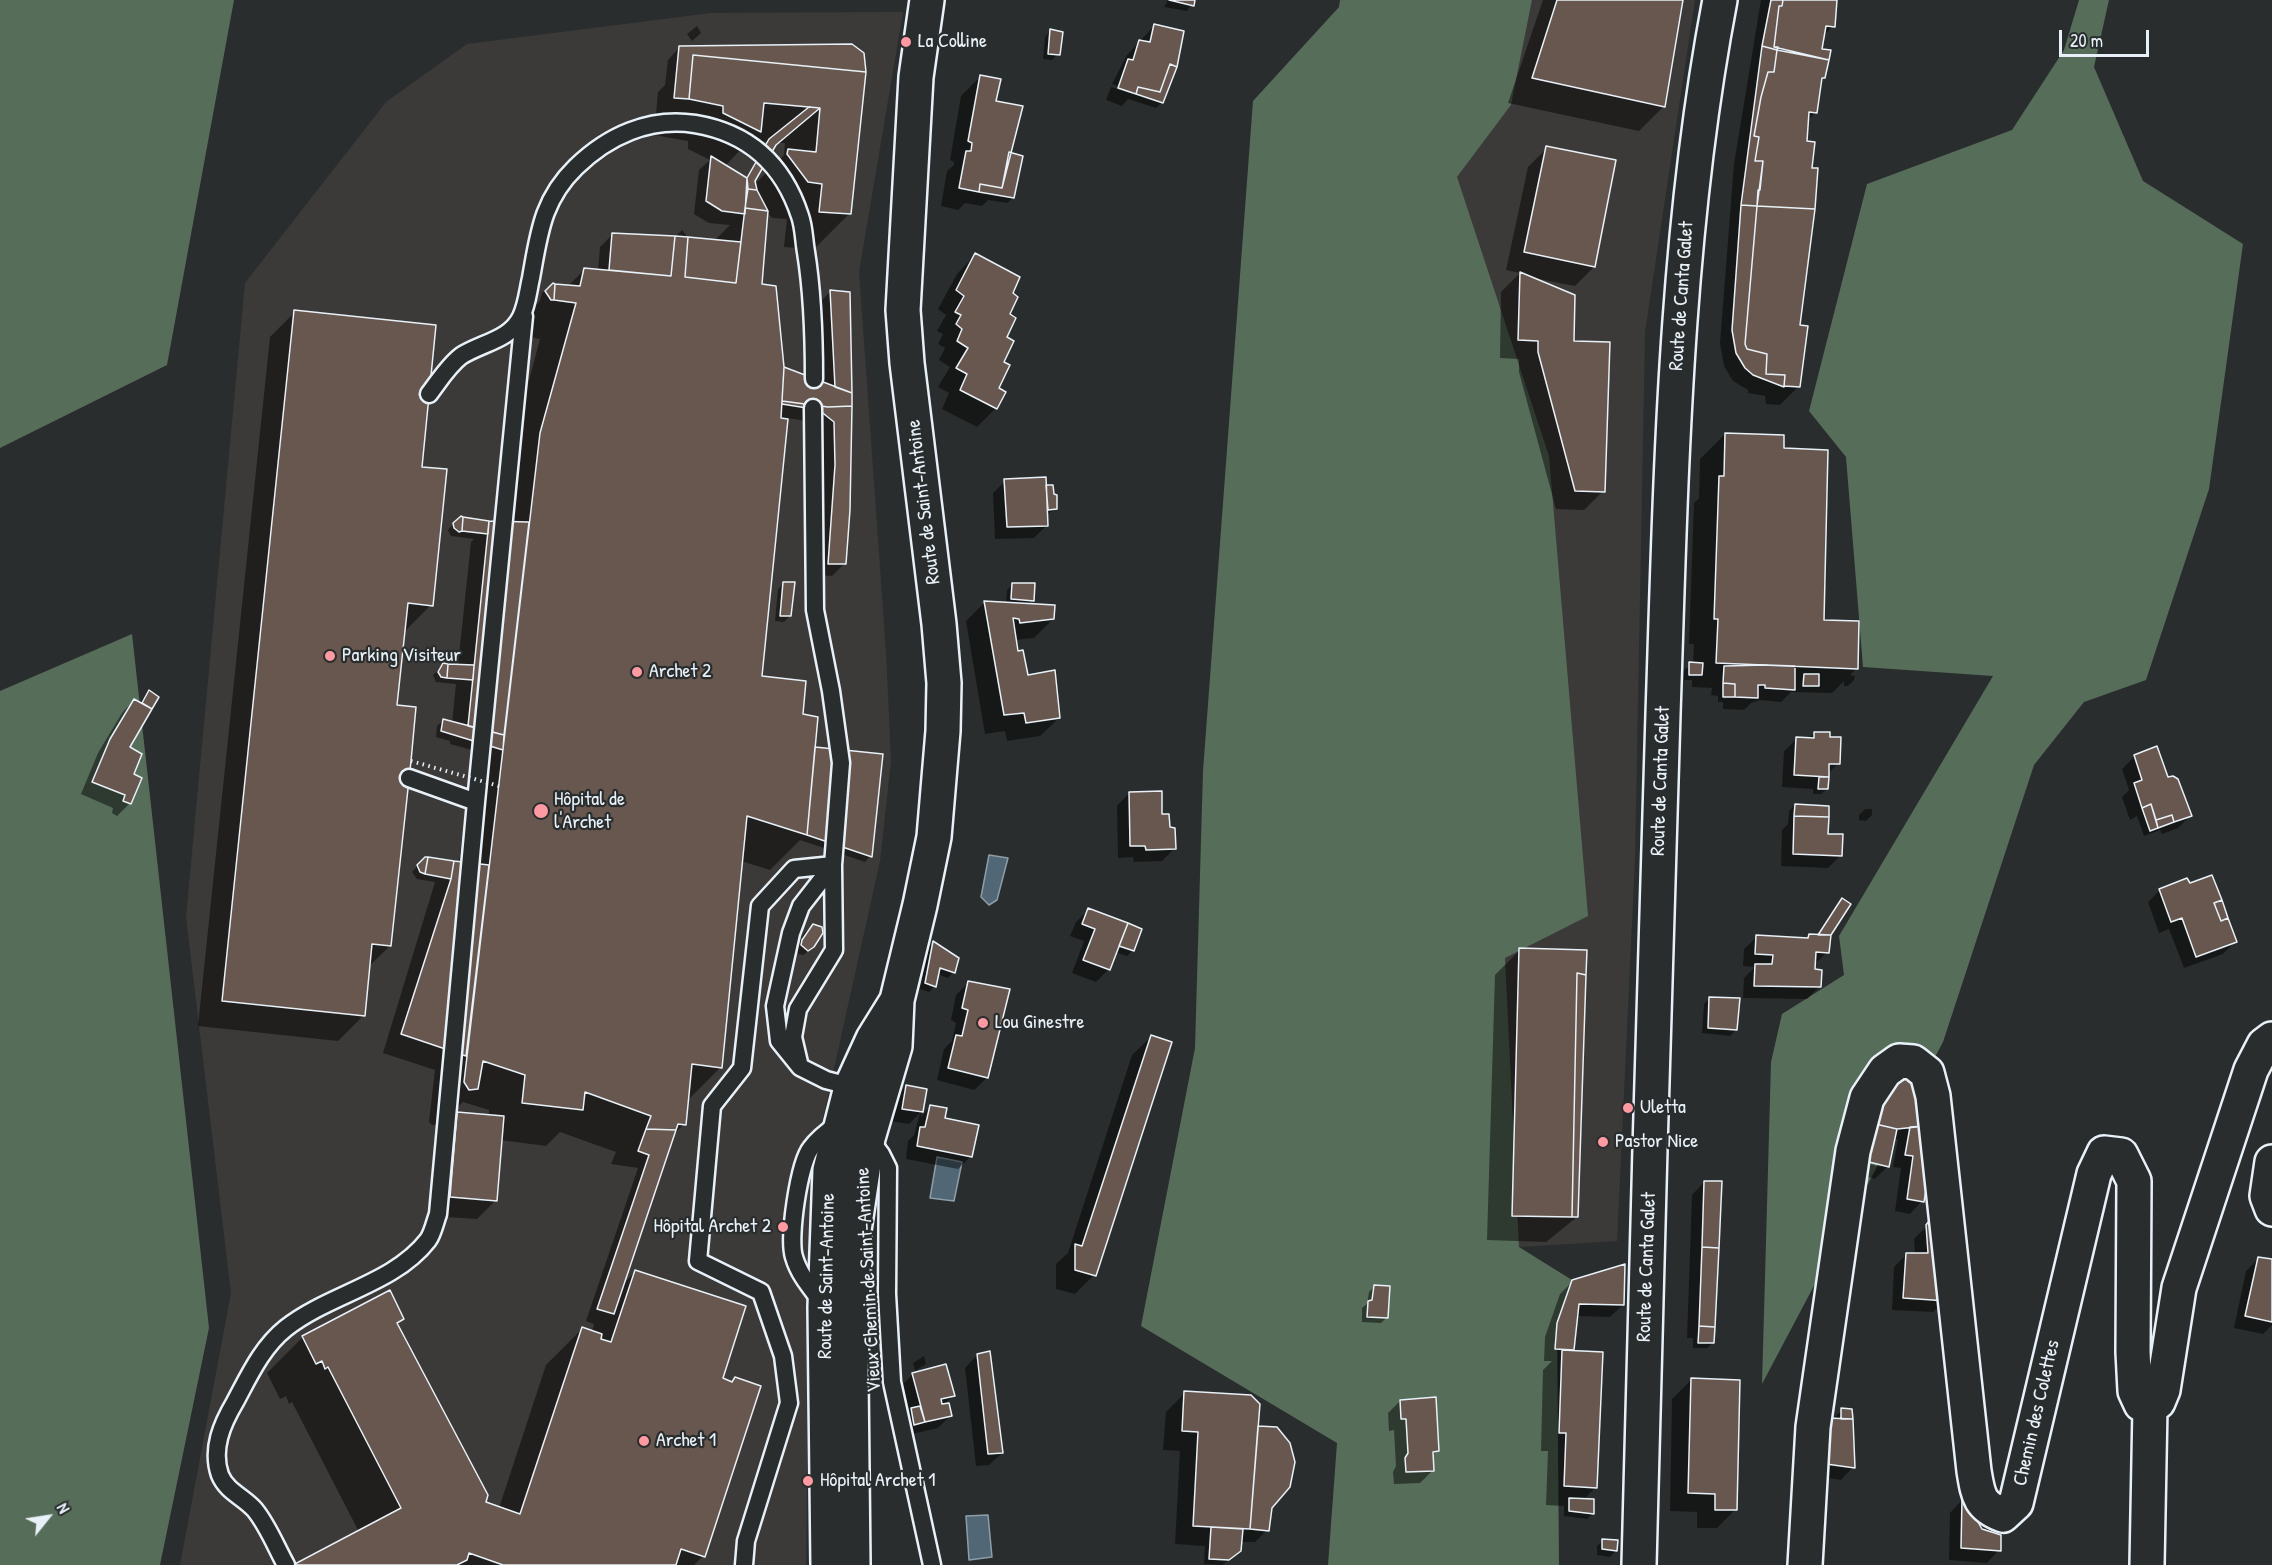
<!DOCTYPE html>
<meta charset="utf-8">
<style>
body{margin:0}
#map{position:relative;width:2272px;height:1565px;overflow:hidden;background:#2a2d2e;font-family:"Patrick Hand",sans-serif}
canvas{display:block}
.north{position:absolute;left:18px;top:1487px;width:60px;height:60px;-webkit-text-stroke:4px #2a2d2e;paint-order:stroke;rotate:60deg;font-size:16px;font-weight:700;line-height:24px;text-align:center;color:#e8f1f8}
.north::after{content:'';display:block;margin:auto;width:21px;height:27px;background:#e8f1f8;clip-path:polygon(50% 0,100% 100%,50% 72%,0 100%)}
.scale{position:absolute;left:2059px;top:30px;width:90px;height:27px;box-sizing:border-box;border:3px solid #e8f1f8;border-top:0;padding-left:8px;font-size:18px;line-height:21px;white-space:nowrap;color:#e8f1f8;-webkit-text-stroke:4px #2a2d2e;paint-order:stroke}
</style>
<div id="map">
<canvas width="2272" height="1565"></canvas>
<div class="north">N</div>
<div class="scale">20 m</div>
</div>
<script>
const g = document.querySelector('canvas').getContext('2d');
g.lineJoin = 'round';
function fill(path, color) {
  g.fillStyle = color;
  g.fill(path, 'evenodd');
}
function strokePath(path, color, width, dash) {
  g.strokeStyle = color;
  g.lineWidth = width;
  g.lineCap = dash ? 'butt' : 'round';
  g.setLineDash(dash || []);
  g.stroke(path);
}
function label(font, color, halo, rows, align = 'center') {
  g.font = font + ' "Patrick Hand",sans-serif';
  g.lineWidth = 4.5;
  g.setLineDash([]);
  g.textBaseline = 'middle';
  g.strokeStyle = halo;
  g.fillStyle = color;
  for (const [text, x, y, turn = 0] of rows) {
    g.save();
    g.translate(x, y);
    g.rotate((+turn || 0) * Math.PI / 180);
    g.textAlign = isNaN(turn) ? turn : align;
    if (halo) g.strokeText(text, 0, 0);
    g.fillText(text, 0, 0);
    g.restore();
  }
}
fill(new Path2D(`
 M1532,0H1695L1645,332L1635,859L1617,1241L1519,1247L1457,177L1511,105Z
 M903,12L859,272L886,652L891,761L880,861L811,1172L806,1565H180L231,1293L186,917L245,283L386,102L467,44L711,13Z`), '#3c3a38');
fill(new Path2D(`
 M0,0H234L167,365L0,448Z
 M1340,0H1532L1511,105L1457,177L1549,456L1588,916L1505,958L1519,1247L1572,1280L1557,1323L1559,1565H1328L1337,1443L1141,1326L1195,1048L1203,771L1253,101L1339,7Z
 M2079,0H2109L2094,67L2143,181L2243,244L2209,489L2146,680L2084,702L2034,765L1943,1042L1762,1384L1771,1062L1782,1014L1844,975L1839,936L1993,676L1863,667L1846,457L1809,411L1867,184L2012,130L2064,50Z
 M132,634L209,1328L160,1565H0V691Z`), '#566d5a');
const water = new Path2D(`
 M989,855L1008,858L997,900L989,905L981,897Z
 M937,1157L962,1162L954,1201L930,1198Z
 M988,1515L992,1557L969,1560L966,1516Z`);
fill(water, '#516775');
strokePath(water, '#8d9ea9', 1.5);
fill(new Path2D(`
 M1168,0H1194L1187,11L1164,7Z
 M1543,0H1682L1664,106L1639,131L1508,103Z
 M1761,0H1836L1833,26L1822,37L1820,50L1829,52L1824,77L1820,81L1816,112L1807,121L1799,386L1780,405L1766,404L1765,396L1748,393V390L1733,381L1724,366L1720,343L1734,164Z
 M697,26L701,33L692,41L687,34Z
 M1154,26L1162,102L1156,108L1128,99L1122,106L1106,100L1111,87L1133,94L1135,92L1112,84L1127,55Z
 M1050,31L1058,54L1052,60L1043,59L1045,37Z
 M680,47L857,48L865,60L850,213L814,249L784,247L787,219L772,218L766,211L760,285L782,368L822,383L818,304L830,292L844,564L832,576L816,575L823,478L822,434L801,420L786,418L761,677L801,716L813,751L870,856L865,862L800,840L770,870L741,861L721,1067L686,1102L684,1124L673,1135L622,1285L636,1271L721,1378L730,1383L735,1378L703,1556L694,1565H296L359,1532L292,1402L289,1404L286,1396L280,1399L267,1373L303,1337L402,1318L396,1324L484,1503L499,1508L546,1365L582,1329L592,1332L594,1324L586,1321L638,1168L611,1164L616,1152L560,1132L546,1146L500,1140L496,1200L477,1219L432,1216L439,1132L458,1113L489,1116V1110L463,1102L440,1124L432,1125L429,1122L435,1070L383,1053L435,882L417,879L412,872L425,858L459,863L472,750L450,744V741L436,737L437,726L443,721L452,723L456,684L436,682L433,675L445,664L458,665L471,542L474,539L451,536L448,530L458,519L499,523L505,471L540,339L518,335L520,321L540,301L542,293L548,287L568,286L584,270L598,271L600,247L613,234L674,238L682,230L686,235L684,239L714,241L730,225L709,223L694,214L699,170L710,160L688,149V141L654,135L658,92L665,85L668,60ZM750,140L769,142L746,179L725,166ZM778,143H785L784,155L755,184L753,180ZM461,723L475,726L460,725Z
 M980,77L995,102L1009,154L1013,198L1007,203L988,200L982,206L965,203L958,210L941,206L947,171L954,165V162L950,160L961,96Z
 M1547,148L1594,267L1575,286L1528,277L1572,342L1603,491L1584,510L1556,509L1519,372V359L1500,358L1501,292L1520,273L1506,270L1528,167Z
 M975,255L1011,293L996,408L977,427L942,409L949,393L938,387L950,367L939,360L945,348L938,344L943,334L937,331L946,315L938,309L957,274Z
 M295,312L420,468L431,605L406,630H404L395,707L390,946L368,967L363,1016L338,1041L198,1026L270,337Z
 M1725,434L1783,450L1823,621L1857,668L1850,675L1855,676L1854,680L1848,686H1844V681L1832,693L1791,692L1781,702L1760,700L1751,703L1744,710L1723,709V702H1718V696L1711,695L1712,688L1692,687V680H1684V670L1693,664L1694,644H1689L1694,503L1699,498L1700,459Z
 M1005,481L1045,486L1056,509L1046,515L1047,525L1034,538L995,539L993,493Z
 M784,583L790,616L784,622L775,621L778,589Z
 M1013,584L1032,600L1027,605L1053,619L1034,638L1015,640L1027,677L1059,718L1040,736L1007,741L1005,731L985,734L966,621L985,602L1006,604L1007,590Z
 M149,692L157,698L128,748L132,775L130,803L117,816L112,813L113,808L81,794L98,753L122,713L134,700L140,704Z
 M1814,733L1838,763L1828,774L1827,789L1821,794H1813V789L1782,787L1784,751L1797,739H1808Z
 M2135,756L2167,779L2190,816L2178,828L2162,834L2160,830L2144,836L2137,816L2130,820L2122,797L2129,790L2122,769Z
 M1129,793L1161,815L1169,829L1175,848L1162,861L1134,862L1133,857L1118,858L1117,806Z
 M1795,805L1841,855L1828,868L1781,866L1782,830L1788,824L1789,811Z
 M1865,809H1872V815L1866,821L1859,820V815Z
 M2189,885L2235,942L2223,954L2184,968L2169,929L2159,933L2148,902L2160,890Z
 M1842,900L1829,935L1827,952L1814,965L1819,987L1807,999L1743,998L1744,978L1755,967L1743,966L1744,949L1757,937L1806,939L1809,936H1817Z
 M1088,910L1133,950L1127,956L1115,952L1109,969L1096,982L1072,973L1084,941L1070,936L1076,922Z
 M819,926L810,949L804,955L798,954L797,947L804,933L811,927Z
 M933,943L953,972L948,978L937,974L935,986L929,992L920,989L928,948Z
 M1520,950L1577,1217L1546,1242L1487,1240L1495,975Z
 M969,982L987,1078L974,1090L937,1080L944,1049L952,1041L956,1023L951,1020L956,995Z
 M1710,998L1736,1030L1730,1036L1702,1033L1704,1004Z
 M1151,1037L1094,1275L1075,1294L1056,1289V1264L1068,1253L1132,1055Z
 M1908,1073L1919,1075L1924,1084L1925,1127L1931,1146L1922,1201L1910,1214L1895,1211L1901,1168L1893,1167L1898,1139H1894L1888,1166L1875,1179L1850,1172L1862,1120L1881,1091L1894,1078ZM1854,1157L1881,1163V1167L1854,1160Z
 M906,1086L925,1090L921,1117L931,1106L971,1156L958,1169L906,1159L908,1141L914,1135L920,1113L909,1124L890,1121L894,1099Z
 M1704,1182L1713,1343L1707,1348H1693V1338H1687L1692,1195Z
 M1930,1223L1946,1300L1933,1312L1892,1310L1894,1267L1907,1254H1915L1914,1239Z
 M2259,1258L2272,1261V1325L2263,1334L2234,1328L2246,1271Z
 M1573,1281L1623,1305L1610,1317L1576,1316L1573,1349L1570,1352L1596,1487L1583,1500L1593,1514L1587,1519L1564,1516V1506L1546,1505L1548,1451H1541L1543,1370L1552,1361H1544L1545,1337L1560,1294Z
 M1375,1286L1387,1317L1381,1323L1362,1322V1308L1367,1304L1369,1292Z
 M977,1355L1002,1453L989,1465L976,1466L965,1368Z
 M924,1356L926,1364L915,1371L913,1363Z
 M912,1375L953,1396L943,1405L950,1416L938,1428L912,1434L911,1430H909L900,1387Z
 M1691,1380L1736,1509L1717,1528H1697V1512L1670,1511L1672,1399Z
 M1185,1393L1256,1428L1270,1507L1267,1530L1255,1542H1240L1234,1556L1222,1565L1204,1564L1205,1546L1175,1544L1180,1451L1163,1450L1166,1412Z
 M1400,1401L1438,1450L1432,1456V1471L1420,1483L1394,1484L1393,1472L1396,1466L1394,1430L1389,1431L1388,1413Z
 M1842,1410L1853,1467L1841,1480L1814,1476L1836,1416Z
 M1962,1500L1971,1508L1981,1530L1999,1550L1987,1563L1949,1560L1950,1513Z
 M1603,1540L1616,1551L1610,1557L1597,1555V1546Z`), '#0007');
const building = new Path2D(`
 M1169,0H1195L1194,6Z
 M1557,0H1683L1665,107L1532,78Z
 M1771,0H1783L1782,6H1779L1774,47H1778L1777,50L1762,46Z
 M1783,0H1837L1835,27L1826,26L1822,49L1831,50L1829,60L1774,47L1779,6H1782Z
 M1154,24L1184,31L1177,67L1170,64L1160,92L1138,87L1136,94L1118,88L1128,59L1133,60L1139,40L1150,42Z
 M1050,29L1063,32L1060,55L1048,54Z
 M852,44L864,53L866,72L693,55L689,99L674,98L679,46Z
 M1762,46L1777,50L1774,72H1768L1761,97L1754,136L1759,137L1755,161H1763L1760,190H1758L1757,206L1741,205Z
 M1777,50L1829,60L1825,78H1822L1817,113L1809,112L1807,141L1815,142L1812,168H1818L1815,209L1757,206L1763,161H1755L1759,137L1754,136L1761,97L1768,72H1774Z
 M693,55L866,72L851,214L819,212L822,184L808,182L787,154L788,149L816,152L820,108L764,103L761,132L723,113V106L689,99Z
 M1170,64L1177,67L1163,103L1136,94L1138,87L1160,92Z
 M980,75L1001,79L996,101L1023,106L1002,188L980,184L979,192L959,188L966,151H971L972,143L968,141Z
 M809,107L820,108L776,145L755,181L757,190L748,189L747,178L769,139Z
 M1546,146L1616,160L1595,267L1524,252Z
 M1009,152L1023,156L1014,198L979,192L980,184L1002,188Z
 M711,156L747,178L745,214L722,211L706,201Z
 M748,189L757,190L768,211L745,208Z
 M1741,205L1757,206L1745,344L1747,349L1767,354L1766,374L1785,375L1784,387L1753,375L1745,368L1736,353L1732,330Z
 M1757,206L1815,209L1800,325L1808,326L1800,387L1784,386L1785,375L1766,374L1767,354L1747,349L1745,344Z
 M745,208L768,211L762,284L776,286L784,367L781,418L788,419L762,676L806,681L803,714L818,717L807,835L747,816L722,1068L692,1064L686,1125L678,1124L676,1130L646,1129L651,1116L585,1092L583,1110L522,1103L525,1075L483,1061L478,1089L469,1090L464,1082L540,433L576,303L554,300L555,284L580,286L584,268L671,276L675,236L688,237L685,277L736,283Z
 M612,233L675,236L671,276L609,270Z
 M688,237L741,242L736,283L685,277Z
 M975,253L1020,277L1013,293L1018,297L1010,314L1016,318L1007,337L1014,341L1004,362L1010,365L999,388L1006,392L997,409L960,390L967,374L956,368L968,348L957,341L962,329L956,324L961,315L955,312L964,296L956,290Z
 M1520,272L1575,295L1574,341L1610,342L1605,492L1575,491L1538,352V341L1518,340Z
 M553,283L555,284L554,300H551L545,291Z
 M830,290L850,292L852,393L835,387Z
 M294,310L436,325L422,467L447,469L433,606L408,603L397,705L416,707L411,761L391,946L372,944L365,1016L222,1001Z
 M784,367L852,393V406L828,407L782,401Z
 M782,401L828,407L852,406L850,510L846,564H828L835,465L834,422L819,410L782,404Z
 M1725,433L1784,435V448L1828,450L1824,620L1859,621L1858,669L1716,663L1718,619H1714L1719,476H1724Z
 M1046,477L1048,526L1007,527L1004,479Z
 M1046,485H1053L1054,494L1057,495V509L1048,510Z
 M461,516L463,517L462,531L459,532L454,528L453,523Z
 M463,517L489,521L488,534L462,531Z
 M489,521L529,522L504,735L468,726Z
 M783,582H795L791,616H780Z
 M1012,583H1035L1034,601L1011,599Z
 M984,601L1055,605L1054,619L1020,623L1019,619L1013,618L1018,651L1023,650L1028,675L1055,670L1060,718L1026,723L1024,713L1004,715Z
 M1689,662L1703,663L1702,675H1689Z
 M443,663L448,664L447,678L441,677L438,672Z
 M448,664L474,665L473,680L447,678Z
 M1766,665L1795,666V690L1765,688V685H1758V698L1735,697V684L1723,683L1724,666Z
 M1804,674H1819V686H1803Z
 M1723,683L1735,684V697H1723Z
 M149,690L159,697L152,709L142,703Z
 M134,699L152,709L130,747L142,754L134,774L142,778L131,804L123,801L125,795L92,782L110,739Z
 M443,719L504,735L503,750L441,731Z
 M1814,732H1830V737H1841L1840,764H1829V777L1794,775L1796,737L1814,738Z
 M2157,746L2168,777L2173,776L2178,779L2192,816L2174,822L2172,815L2156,820L2151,804L2142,808L2134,783L2142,780L2134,755Z
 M815,747L883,754L872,857L807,835Z
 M1819,777H1829L1828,789H1818Z
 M1162,791V814H1169L1170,827L1175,828L1176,849L1146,850L1145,846H1130L1129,792Z
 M1795,804L1829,806V817L1794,816Z
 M2151,804L2158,828L2150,831L2142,808Z
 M2172,815L2174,822L2158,828L2156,820Z
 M1794,816L1829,817L1828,834H1843L1842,856L1793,854Z
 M425,857H428L425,874L420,872L417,865Z
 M428,857L454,861L451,879L425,874Z
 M454,861L489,865L466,1056L401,1034L451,879Z
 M2212,875L2222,900L2214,903L2221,921L2228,918L2237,942L2196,957L2182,918L2171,922L2159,889L2187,878L2190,883Z
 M1842,898L1851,904L1831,935H1818Z
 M2222,900L2228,918L2221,921L2214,903Z
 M1088,908L1128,923L1110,970L1083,960L1095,929L1082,924Z
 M1128,923L1142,929L1134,951L1119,946Z
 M813,924L822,927L823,933L814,947L808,951L801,945L802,940Z
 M1809,934L1831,935L1829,953L1816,952L1815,969L1822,970L1821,987L1754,986L1755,964H1772L1773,955L1755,954L1756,935L1808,938Z
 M933,941L959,958L955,973L940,968L936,987L925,983Z
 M1519,948L1587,950L1586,975L1577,973L1572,1217L1512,1216Z
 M1577,973L1586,975L1578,1217H1572Z
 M968,981L1010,989L988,1078L948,1068L956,1035L962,1036L968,1010L962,1008Z
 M1709,997L1740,998L1737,1030L1708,1028Z
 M1151,1035L1172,1042L1096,1276L1075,1270V1244L1082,1246Z
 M1920,1073L1926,1126L1897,1129L1871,1123L1893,1077Z
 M906,1085L927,1089L923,1112L902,1109Z
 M930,1105L947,1108L945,1118L979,1125L972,1157L917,1146L920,1127H925Z
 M457,1112L504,1116L497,1201L450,1197Z
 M1871,1123L1897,1129L1889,1167L1861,1160Z
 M1926,1126L1933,1146L1924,1202L1907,1199L1913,1156L1905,1155L1910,1127Z
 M646,1129L676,1130L614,1314L597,1309L649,1155L638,1151Z
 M1704,1181H1722L1719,1248L1702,1247Z
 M1944,1220L1947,1301L1903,1298L1906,1253H1928L1926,1225L1929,1221Z
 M1702,1247L1719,1248L1715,1327L1699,1326Z
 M2258,1257L2272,1259V1322L2245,1316Z
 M1625,1264L1624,1305L1579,1304L1574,1350L1555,1349L1557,1323L1572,1280Z
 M635,1270L746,1306L723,1378L732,1382L735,1377L761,1386L705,1557L681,1549L676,1565H503L469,1553L467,1560L457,1565H293L401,1508L328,1367L325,1369L322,1361L316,1364L302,1336L390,1290L404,1319L397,1323L488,1495L486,1502L520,1514L582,1327L602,1334L601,1339L611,1342Z
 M1374,1285L1390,1286L1388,1318L1367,1317L1368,1301L1372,1300Z
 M1699,1326L1715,1327L1714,1343H1698Z
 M1562,1350L1603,1352L1597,1488L1564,1486L1566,1433H1559Z
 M990,1351L1003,1453L988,1454L977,1354Z
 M946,1364L955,1396L941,1399L942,1404L949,1403L952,1416L925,1422L912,1373Z
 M1691,1378L1740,1380L1737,1510H1715V1494L1688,1493Z
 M1184,1391L1251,1395L1260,1404L1250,1529L1193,1526L1198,1432L1182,1431Z
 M1436,1397L1439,1451L1433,1452L1434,1471L1406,1472L1405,1458L1408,1453L1406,1419H1401L1400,1400Z
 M920,1406L925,1422L914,1425L911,1408Z
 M1841,1408L1852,1409L1853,1419H1841Z
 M1828,1418L1853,1419L1855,1468L1826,1464Z
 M1258,1426L1277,1427L1290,1443L1295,1462L1290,1487L1272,1508L1269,1531L1250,1529Z
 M1569,1498L1594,1499V1514L1569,1511Z
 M1962,1499H1972L1974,1515L1982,1529L2001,1535V1551L1961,1548Z
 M1211,1527L1243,1529L1241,1551L1229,1560L1209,1559Z
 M1602,1539L1618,1540L1617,1551L1602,1549Z`);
fill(building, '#67574f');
strokePath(building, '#e8f1f8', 1.5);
const service = new Path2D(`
 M429,394C439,381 448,366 461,356C481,343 510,340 521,317C527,305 528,291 531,278C539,234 542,200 576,167C608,136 649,117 695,124C749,133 783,164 800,216C804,227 804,241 806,252C813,295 814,336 814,379
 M476,802L524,316
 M833,865L801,906L791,933L775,1006L779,1041L800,1067L826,1080L857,1088
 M800,1067L793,1037L798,1009L834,950L833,865L841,763L831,691L815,610L813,408
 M869,1138L881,1154L888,1168L887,1294L892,1382L932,1565
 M823,1304C812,1289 799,1275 794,1257C788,1238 799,1163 811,1148C818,1138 829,1130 839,1123
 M286,1565C276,1547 268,1526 255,1510C244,1497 227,1492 220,1475C211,1449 222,1424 235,1402C249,1376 262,1347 286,1328C329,1294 394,1284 428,1240C433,1233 435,1222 438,1214L476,802L409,778
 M744,1565L746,1541L789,1403L783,1356L761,1292L698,1261L712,1106L742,1068L760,906L794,869L833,865`);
const minor = new Path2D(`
 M2272,1162L2267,1196L2272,1209
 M1805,1565L1813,1427L1853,1151L1867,1098L1885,1071L1899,1061L1913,1062L1927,1073L1933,1096L1974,1471C1978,1495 1979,1506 2003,1515L2016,1503L2094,1174L2104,1153L2121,1155L2134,1181L2133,1352L2135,1391L2141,1404L2150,1407L2158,1402L2163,1390L2179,1288L2251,1070L2264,1045L2272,1039
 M2147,1565L2150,1407`);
const tertiary = new Path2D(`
 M828,1565L825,1307L830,1170L851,1087L873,1039L896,1002
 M853,1565L851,1376L854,1230L868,1138L895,1046L897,1000L920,905L934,837L943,731L944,683L939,624L907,363L903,310L916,77L927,0`);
const secondary = new Path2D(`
 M1639,1565C1646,1281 1654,998 1663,714C1671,475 1675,235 1720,0`);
strokePath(service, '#e8f1f8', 21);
strokePath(minor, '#e8f1f8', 38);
strokePath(tertiary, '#e8f1f8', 38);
strokePath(secondary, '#e8f1f8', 38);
strokePath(service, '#2a2d2e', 16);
strokePath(minor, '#2a2d2e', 33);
strokePath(tertiary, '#2a2d2e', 33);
strokePath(secondary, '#2a2d2e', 33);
strokePath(new Path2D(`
 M411,761L499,786`), '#e8f1f8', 4, [1.5, 4.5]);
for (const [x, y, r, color] of [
 [906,42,6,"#ff9aa2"],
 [330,656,6,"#ff9aa2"],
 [637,672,6,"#ff9aa2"],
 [541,811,8,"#ff9aa2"],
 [983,1023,6,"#ff9aa2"],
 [1628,1108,6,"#ff9aa2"],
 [1603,1142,6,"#ff9aa2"],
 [783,1227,6,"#ff9aa2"],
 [644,1441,6,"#ff9aa2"],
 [808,1481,6,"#ff9aa2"]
]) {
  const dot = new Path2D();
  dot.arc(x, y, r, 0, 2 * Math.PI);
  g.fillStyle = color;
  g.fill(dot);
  strokePath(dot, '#2a2d2e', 2);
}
label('20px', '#e8f1f8', '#2a2d2e', [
 ["La Colline",918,42],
 ["Parking Visiteur",342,656],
 ["Archet 2",649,672],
 ["Hôpital de",554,800],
 ["l'Archet",554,823],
 ["Lou Ginestre",995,1023],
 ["Uletta",1640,1108],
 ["Pastor Nice",1615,1142],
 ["Hôpital Archet 2",771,1227,"right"],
 ["Archet 1",656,1441],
 ["Hôpital Archet 1",820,1481]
], 'left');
label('20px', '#e8f1f8', '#2a2d2e', [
 ["Route de Canta Galet",1682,296,-86],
 ["Route de Saint-Antoine",924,502,-97],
 ["Route de Canta Galet",1661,781,-88],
 ["Route de Canta Galet",1647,1267,-88],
 ["Route de Saint-Antoine",827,1276,-89],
 ["Vieux Chemin de Saint-Antoine",869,1280,-93],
 ["Chemin des Colettes",2037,1413,-77]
]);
</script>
